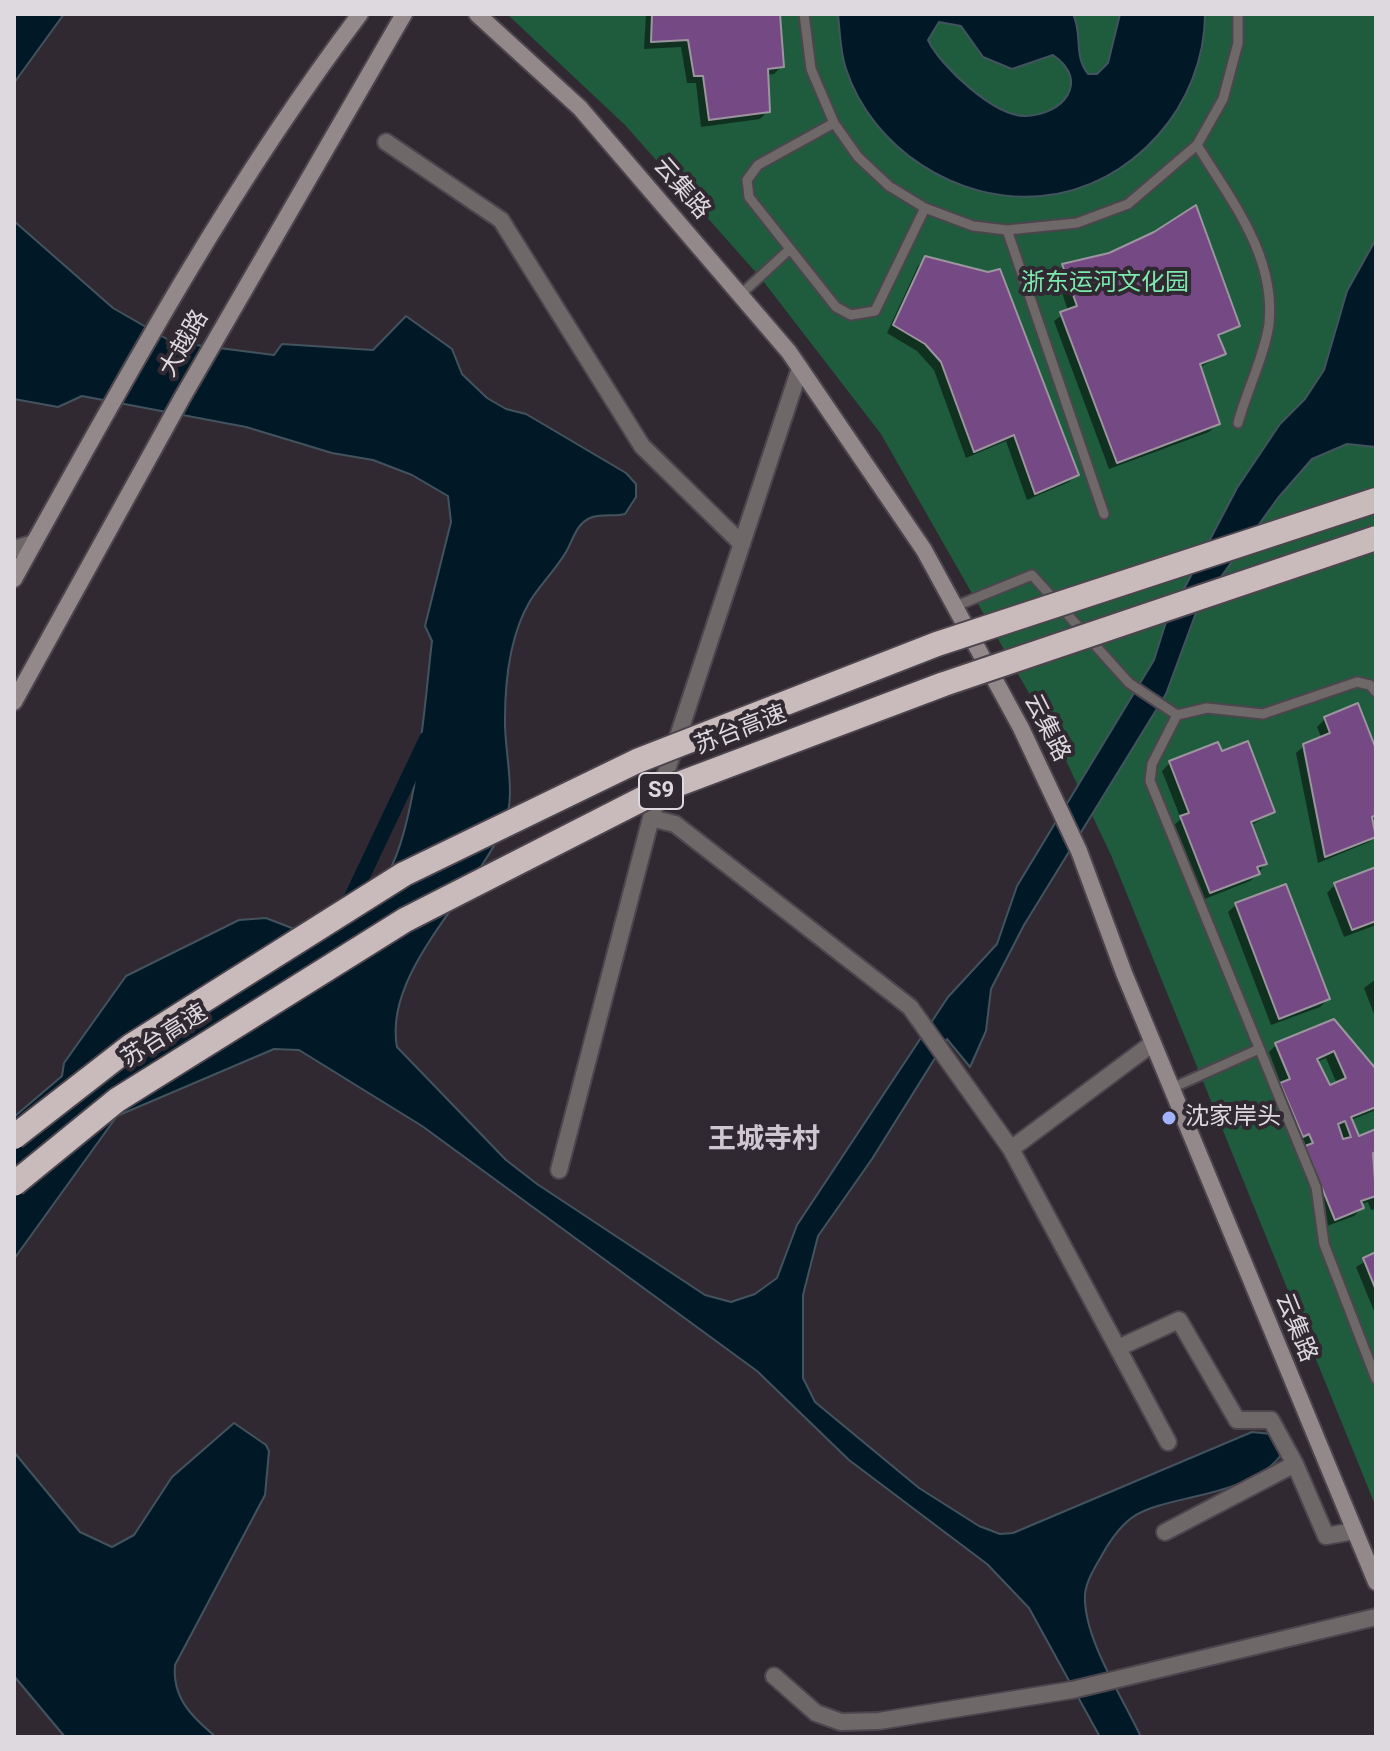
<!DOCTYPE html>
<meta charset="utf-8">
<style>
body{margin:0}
#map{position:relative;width:1390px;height:1751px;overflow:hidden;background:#302932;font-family:Roboto,sans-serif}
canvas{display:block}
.frame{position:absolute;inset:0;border:16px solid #ded9df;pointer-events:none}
</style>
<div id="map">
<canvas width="1390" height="1751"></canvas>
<div class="frame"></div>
</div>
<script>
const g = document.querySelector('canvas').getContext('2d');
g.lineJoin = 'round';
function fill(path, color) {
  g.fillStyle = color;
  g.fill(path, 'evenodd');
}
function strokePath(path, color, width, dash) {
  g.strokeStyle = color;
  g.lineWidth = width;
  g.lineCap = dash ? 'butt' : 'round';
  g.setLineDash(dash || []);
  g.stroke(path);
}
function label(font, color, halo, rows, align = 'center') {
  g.font = font + ' Roboto,"Noto Sans SC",sans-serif';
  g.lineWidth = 8;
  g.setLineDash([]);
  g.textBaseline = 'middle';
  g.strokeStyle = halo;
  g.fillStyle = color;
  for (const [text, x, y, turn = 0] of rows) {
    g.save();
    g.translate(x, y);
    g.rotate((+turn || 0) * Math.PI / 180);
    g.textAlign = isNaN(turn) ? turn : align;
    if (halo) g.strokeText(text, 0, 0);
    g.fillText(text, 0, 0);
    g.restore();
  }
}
fill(new Path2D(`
 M507,14H1376V1507L1111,855L1058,744L881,434L760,277L625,125Z`), '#1f5c3d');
const water = new Path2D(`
 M14,14H64L14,83Z
 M838,14H1073C1083,34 1073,55 1088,74H1097L1108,63L1120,14H1205C1205,104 1133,188 1041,196C957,204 872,148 846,69C840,52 840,31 838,14ZM939,22L961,26L983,57L1012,69L1053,55C1091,81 1063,115 1026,116C995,117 940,66 928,40Z
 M14,221L113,308L172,342L274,355L282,344L373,350L406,316L452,349L462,374L487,398L506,409L526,414L626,473L636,484V497L625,514C614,517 601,513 590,518C576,524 573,540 566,552C556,569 541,584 530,601C510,635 505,681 505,719C504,754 518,796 503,828C473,895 383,973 397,1047L506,1160L537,1184L705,1295L731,1302L755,1294L777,1278L797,1225L948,997L997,944L1017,886L1154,660L1165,625L1237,488L1280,424L1305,399L1324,370L1347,291L1376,239V447L1347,444L1312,459L1278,498L1197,610L1166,694L1024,925L991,989L986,1031L970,1067L947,1039L872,1159L818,1236L803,1295V1378L815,1402L919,1488L979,1526L1000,1534L1013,1533L1252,1432L1271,1434L1281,1455C1262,1481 1220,1491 1189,1498C1142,1509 1126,1512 1102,1555C1095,1567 1086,1581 1085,1595C1083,1638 1123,1698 1141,1737H1100L1029,1608L987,1564L849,1460L757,1371L422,1126L299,1050L274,1049L117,1116L14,1259V1117L62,1076L64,1063L126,976L239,920L266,918L302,932C325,918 355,906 376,889C416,854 425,695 432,641L425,626L451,522L448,496L412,475L373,460L332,453L246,427L82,396L58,407L14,399Z
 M234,1423L266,1445L269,1451L265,1495L175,1665C172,1698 192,1717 216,1737H65L14,1676V1452L80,1532L112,1547L134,1535L172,1477Z`);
fill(water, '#011927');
strokePath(water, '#43535e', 2);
fill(new Path2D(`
 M646,14H778L782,66L774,74L766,75L768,111L760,119L701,127L696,83H687L681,47L644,49Z
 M926,258L1077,474L1069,482L1027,500L1006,441L966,458L934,370L917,351L887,333L918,266Z
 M1063,266L1237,325L1217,338L1224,353L1199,368L1217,424L1209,432L1109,469L1054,321L1068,311L1056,274Z
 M1325,719L1376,754V818L1371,820L1376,836L1369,842L1318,863L1296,753L1304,746L1322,739L1317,727Z
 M1217,745L1220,754L1273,812L1250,826L1265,863L1258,874L1250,881L1202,900L1173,826L1181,819L1162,771L1170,763Z
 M1376,869V925L1344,937L1327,893L1335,885Z
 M1236,905L1328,999L1320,1007L1271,1025L1228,912Z
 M1376,979V1019L1364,988Z
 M1334,1022L1376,1072V1110L1351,1120L1358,1138L1376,1131V1155L1372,1157L1376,1166V1209L1371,1210L1368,1202L1361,1204L1362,1208L1354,1216L1327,1226L1298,1156L1305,1150L1274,1092L1281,1084L1269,1052L1276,1045ZM1326,1058L1337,1084L1329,1088L1317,1062Z
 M1376,1255V1316L1356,1267Z`), '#0007');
strokePath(new Path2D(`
 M346,910L427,739`), '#011927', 16);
const building = new Path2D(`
 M652,14H780L784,67L768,69L770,112L709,120L703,76H694L688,40L651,42Z
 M1196,205L1240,326L1218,335L1226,354L1200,364L1220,424L1117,463L1060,312L1077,306L1062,264L1109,253L1154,232Z
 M925,256L988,272L1000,269L1079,475L1035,494L1014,435L974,452L941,362L925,344L893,325Z
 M1358,703L1376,749V815L1372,817L1376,837L1325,857L1303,744L1330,733L1324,717Z
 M1248,741L1275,812L1251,822L1267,864L1257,867L1260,874L1210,893L1180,816L1189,813L1169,761L1218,742L1222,751Z
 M1376,867V921L1352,930L1334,883Z
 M1286,884L1330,999L1279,1019L1235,903Z
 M1334,1019L1376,1069V1107L1351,1117L1359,1136L1376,1129V1152L1373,1153L1376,1196L1361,1201L1364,1208L1335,1220L1305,1146L1313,1143L1309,1134L1303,1137L1280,1083L1290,1079L1275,1043ZM1334,1051L1346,1078L1330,1085L1317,1059ZM1345,1121L1351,1137L1343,1139L1338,1124Z
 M1376,1252V1290L1363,1258Z`);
fill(building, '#754983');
strokePath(building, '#9c949f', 2);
const lane = new Path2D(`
 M804,14L811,69L834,123L858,157L889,186L925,208L973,226L1007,230L1077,223L1128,204L1197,145L1223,99L1238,43V14
 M834,123L758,165L747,180L749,197L836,307L851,315L875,311L925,208
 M1197,145C1231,200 1276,256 1269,324C1265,354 1246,393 1238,423
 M1007,230L1104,514
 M740,295L790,249
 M956,606L1032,575L1129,683L1177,715
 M1376,692L1370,685L1357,682L1263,714L1207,708L1177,715L1152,764L1150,781L1316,1187L1324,1244L1376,1379
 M1172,1088L1259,1049`);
const street = new Path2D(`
 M386,142L501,220L642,446L742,544
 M14,549L34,543
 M651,818L675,824L910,1007L1011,1149L1168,1442
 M1011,1149L1153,1043
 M559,1170L651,818L800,368
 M1118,1348L1179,1320L1237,1420H1271L1295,1464L1326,1536L1354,1531
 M1165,1532L1295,1464
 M774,1676L816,1713L841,1722L879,1721L1072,1690L1376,1617`);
const secondary = new Path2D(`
 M477,14L580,108L789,352L924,550L1021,728L1079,851L1124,973L1376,1582
 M14,579C121,386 227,190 360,14
 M14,702L182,398L404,14`);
strokePath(lane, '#4c454e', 13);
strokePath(street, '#4c454e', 20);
strokePath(secondary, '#4c454e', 20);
strokePath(lane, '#6e6869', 9);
strokePath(street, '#6e6869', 16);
strokePath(secondary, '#93898a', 16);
const highwayBridge = new Path2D(`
 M14,1137L131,1046L404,874L637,761L937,644L1376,500
 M14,1184L117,1100L405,920L652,794L944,684L1376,538`);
strokePath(highwayBridge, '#4c454e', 28, []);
strokePath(highwayBridge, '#c9babc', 24);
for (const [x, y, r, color] of [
 [1169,1118,8,"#a3b2fd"]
]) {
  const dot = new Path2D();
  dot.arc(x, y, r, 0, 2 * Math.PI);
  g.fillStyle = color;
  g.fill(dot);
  strokePath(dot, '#302932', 3);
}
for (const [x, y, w] of [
 [661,791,44]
]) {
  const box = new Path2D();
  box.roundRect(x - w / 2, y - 18, w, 36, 6);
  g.fillStyle = '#302932';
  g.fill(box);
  strokePath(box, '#ded9df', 2);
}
label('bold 22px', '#ded9df', null, [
 ["S9",661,791]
]);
label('24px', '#ded9df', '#302932', [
 ["云集路",681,189,49],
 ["大越路",185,344,-60],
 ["云集路",1046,728,63],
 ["苏台高速",741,731,-21],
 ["苏台高速",165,1037,-32],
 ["云集路",1295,1328,68]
]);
label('24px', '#7be9ac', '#302932', [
 ["浙东运河文化园",1105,284]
]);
label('24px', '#ded9df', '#302932', [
 ["沈家岸头",1185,1118]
], 'left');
label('bold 28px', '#cec6d1', '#302932', [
 ["王城寺村",764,1141]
]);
</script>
